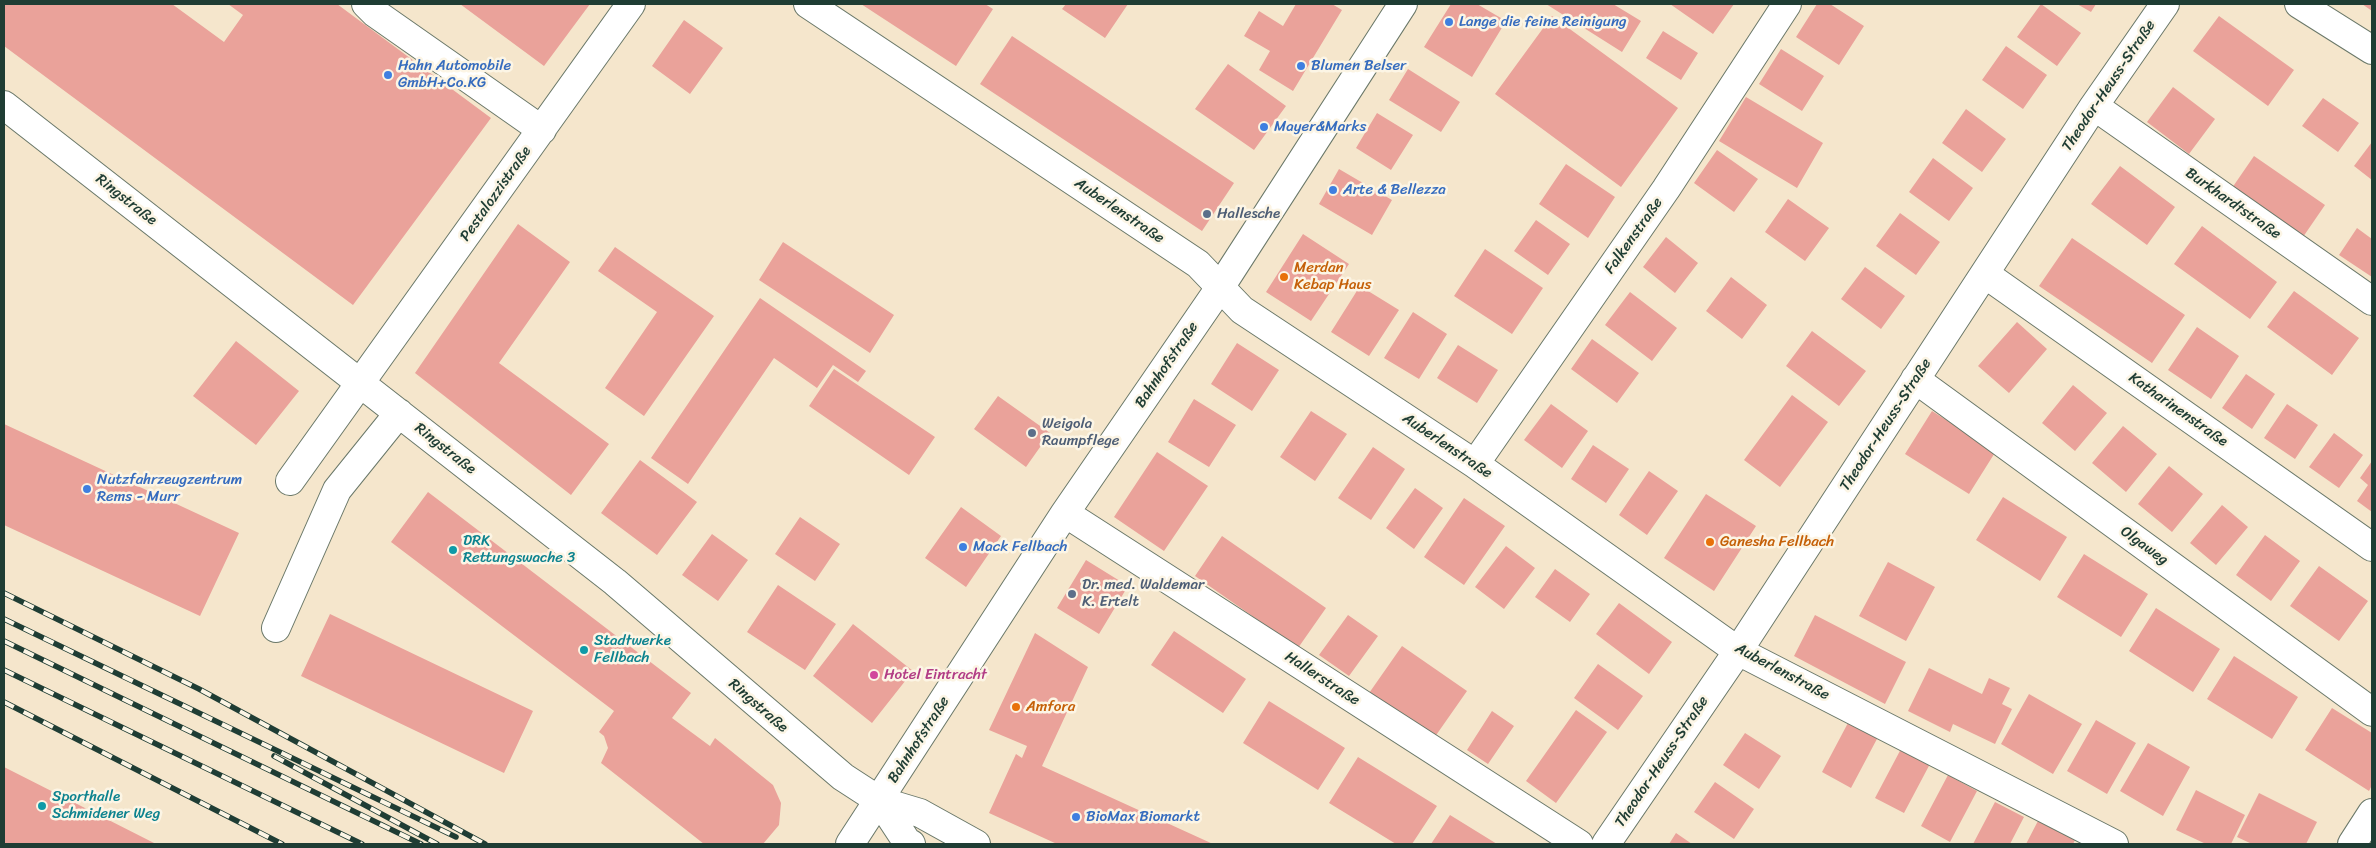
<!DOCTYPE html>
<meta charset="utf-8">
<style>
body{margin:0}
#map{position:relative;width:2376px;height:848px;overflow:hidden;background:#f5e6cc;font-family:Sriracha,sans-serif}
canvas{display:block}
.frame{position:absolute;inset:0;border:5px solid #1f3d34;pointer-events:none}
</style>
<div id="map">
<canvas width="2376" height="848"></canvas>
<div class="frame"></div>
</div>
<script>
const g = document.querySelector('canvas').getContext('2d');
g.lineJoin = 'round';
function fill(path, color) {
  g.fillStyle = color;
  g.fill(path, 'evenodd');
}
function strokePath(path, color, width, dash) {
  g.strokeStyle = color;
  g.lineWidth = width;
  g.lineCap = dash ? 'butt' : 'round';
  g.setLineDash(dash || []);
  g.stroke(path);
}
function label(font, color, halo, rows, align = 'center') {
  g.font = font + ' Sriracha,sans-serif';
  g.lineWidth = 5;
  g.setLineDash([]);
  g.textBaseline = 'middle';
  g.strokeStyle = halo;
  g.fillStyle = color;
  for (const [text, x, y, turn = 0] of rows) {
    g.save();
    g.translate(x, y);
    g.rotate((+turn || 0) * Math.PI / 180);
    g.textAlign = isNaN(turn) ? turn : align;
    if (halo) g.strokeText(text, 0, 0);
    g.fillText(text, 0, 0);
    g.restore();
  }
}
fill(new Path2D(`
 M4,4H172L224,42L243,15L228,4H337L491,118L353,305L4,46Z
 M460,4H590L544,66Z
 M861,4H985L993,9L956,66Z
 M1066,4H1128L1105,38L1062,9Z
 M1296,4H1332L1342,10L1293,91L1259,70L1270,51L1244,36L1259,11L1283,26Z
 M1451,4H1477L1506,21L1472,77L1424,47Z
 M1546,4H1613L1641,21L1622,52Z
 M1670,4H1734L1713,34Z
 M1817,4H1830L1864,26L1839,65L1796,37Z
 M2041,4L2081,33L2057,66L2017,37Z
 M2077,4H2096L2091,12Z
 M2362,4H2372V11Z
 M1552,16L1678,108L1621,187L1495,94Z
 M2219,16L2294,70L2268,106L2193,51Z
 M684,20L723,48L690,94L652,66Z
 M1663,31L1698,53L1681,80L1646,58Z
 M1012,36L1234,183L1202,231L980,84Z
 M2006,46L2047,75L2023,109L1982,80Z
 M1781,49L1824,76L1802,111L1759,84Z
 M1228,64L1286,106L1254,150L1195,109Z
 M1408,69L1460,102L1441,132L1389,100Z
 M2173,87L2215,119L2189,154L2147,122Z
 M1746,97L1823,143L1797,188L1719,141Z
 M2323,98L2359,123L2338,152L2302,126Z
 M1966,109L2006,139L1982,172L1942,143Z
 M1377,113L1413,135L1391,170L1356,148Z
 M2372,142V180L2354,166Z
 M1717,150L1758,179L1734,212L1694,183Z
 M2254,156L2325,205L2303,237L2232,188Z
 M1933,158L1973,188L1949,221L1909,192Z
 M1566,164L1615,197L1588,238L1539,204Z
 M2120,166L2175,207L2147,245L2091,204Z
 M1339,169L1392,200L1372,235L1319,204Z
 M1788,199L1829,228L1805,261L1765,232Z
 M1900,213L1940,242L1916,275L1876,246Z
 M1536,220L1570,244L1548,275L1514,251Z
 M518,224L570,262L499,363L609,444L571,495L415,373Z
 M2202,226L2277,282L2250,319L2174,264Z
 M2357,228L2372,239V277L2339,255Z
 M1303,234L1349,264L1311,321L1266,292Z
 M1666,237L1698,263L1675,293L1643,267Z
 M2072,238L2185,315L2152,363L2039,286Z
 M783,242L894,315L870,353L759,280Z
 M615,247L714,316L644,416L605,388L657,312L598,271Z
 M1485,249L1543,288L1512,334L1454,296Z
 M1865,267L1905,296L1881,329L1841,299Z
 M1731,277L1767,305L1742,339L1706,311Z
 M1360,286L1399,310L1369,356L1331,332Z
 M2294,291L2359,338L2332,375L2267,327Z
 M1630,292L1677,328L1652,361L1605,325Z
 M760,298L866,371L858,382L833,365L817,388L774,358L688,484L651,458Z
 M1413,312L1447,334L1419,379L1384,358Z
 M2017,322L2047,349L2009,393L1978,366Z
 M2197,327L2239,356L2211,399L2168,370Z
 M1812,331L1866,371L1839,406L1786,366Z
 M1592,339L1639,373L1617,403L1571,369Z
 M236,341L299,391L256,445L193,396Z
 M1237,343L1279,370L1252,411L1211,384Z
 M1458,345L1498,370L1477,403L1437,378Z
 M834,369L935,437L909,475L809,406Z
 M2246,374L2275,394L2252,429L2222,408Z
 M2073,385L2107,413L2075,451L2042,423Z
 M1792,395L1828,422L1780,487L1744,460Z
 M998,396L1050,433L1026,467L974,429Z
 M1194,399L1236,425L1209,467L1168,442Z
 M1551,404L1588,431L1562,468L1524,440Z
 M2287,404L2318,425L2295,459L2264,438Z
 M1311,411L1347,434L1315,481L1280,457Z
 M1932,411L1996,451L1969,494L1905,454Z
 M4,424L239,533L200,616L4,525Z
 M2123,426L2157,454L2126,492L2092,463Z
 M2334,433L2363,455L2339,488L2309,467Z
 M1593,445L1629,469L1606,503L1571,479Z
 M1373,447L1405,469L1371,520L1338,498Z
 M1157,452L1208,486L1164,551L1114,517Z
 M640,460L697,502L657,555L601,513Z
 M2372,461V512L2357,501L2368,485L2360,478Z
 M2169,466L2203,494L2172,532L2138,504Z
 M1649,471L1678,491L1647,535L1619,515Z
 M1415,488L1443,508L1414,549L1386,528Z
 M428,492L691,693L672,718L710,746L715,738L773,785L781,803L779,825L763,844H704L601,763L608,748L604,736L599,732L614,711L391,542Z
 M1706,494L1756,526L1714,591L1664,558Z
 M2003,497L2067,537L2040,581L1976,540Z
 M1464,498L1505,526L1464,585L1424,557Z
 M2222,505L2248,527L2216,565L2190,543Z
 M961,507L1001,536L966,587L925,558Z
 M800,517L840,544L815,581L775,554Z
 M712,534L748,560L718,601L682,575Z
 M2265,535L2300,561L2271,601L2236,575Z
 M1222,536L1326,608L1298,648L1195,576Z
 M1506,546L1535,568L1504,609L1475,587Z
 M2084,554L2148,594L2121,637L2057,597Z
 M1086,560L1128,586L1099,634L1057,608Z
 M1888,562L1935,587L1906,641L1859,616Z
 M2319,566L2368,601L2339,641L2290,606Z
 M1555,569L1590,594L1570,622L1535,597Z
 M778,585L836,624L805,670L747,632Z
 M1619,603L1672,642L1649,674L1596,634Z
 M2156,608L2220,649L2193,692L2129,651Z
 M330,614L533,711L504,773L301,676Z
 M1348,615L1378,636L1349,676L1319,655Z
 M1815,615L1906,662L1885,704L1794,656Z
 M853,624L913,671L872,723L813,676Z
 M1174,631L1246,679L1223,713L1151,665Z
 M1035,633L1088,667L1042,766L1213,844H1057L989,813L1016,754L1022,758L1027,746L989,730Z
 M1402,646L1467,691L1432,741L1367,696Z
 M2234,656L2298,697L2272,739L2207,699Z
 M1598,664L1643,696L1618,730L1574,698Z
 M1929,668L1982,694L1989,678L2010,688L2002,704L2012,709L1995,744L1953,724L1950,732L1908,711Z
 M2029,694L2082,724L2053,774L2001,744Z
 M1269,701L1345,748L1318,790L1243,743Z
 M2332,708L2372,733V785L2369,791L2305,750Z
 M1576,710L1607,732L1556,803L1526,781Z
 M1492,711L1514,726L1488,764L1467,750Z
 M2096,720L2136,743L2107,794L2067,771Z
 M1849,721L1878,737L1851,788L1822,772Z
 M1745,733L1781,756L1759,789L1723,765Z
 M2148,743L2190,767L2163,816L2120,791Z
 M1902,747L1931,762L1904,813L1875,798Z
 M1358,757L1437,806L1412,844H1396L1329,803Z
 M4,767L156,844H4Z
 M1948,775L1977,791L1950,842L1921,826Z
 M1715,782L1754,809L1734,839L1694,812Z
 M2196,790L2245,815L2231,844H2206L2176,830Z
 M2259,793L2317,822L2306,844H2252L2237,837Z
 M1995,802L2024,817L2010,844H1973Z
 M1450,815L1497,844H1431Z
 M2039,819L2076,838L2073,844H2026Z
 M1676,833L1692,844H1669Z`), '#eaa29a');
const minor = new Path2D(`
 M366,4L375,13L542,130
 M808,4L1198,264L1242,310L1475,464L1738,651L2114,844
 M2299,4L2372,50
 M4,105L615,582L843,777L880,801L920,813L976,844
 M2094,106L2372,301
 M1985,274L2372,547
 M1915,379L2372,712
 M1475,464L1666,189L1787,4
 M290,481L631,4
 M1065,513L1579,844
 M276,628L337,490L399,413
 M880,801L907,842L911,844
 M850,844L1065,513L1221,286L1403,4
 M1606,844L1738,651L2094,106L2165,4
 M2352,844L2372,813`);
strokePath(minor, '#6a7869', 30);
strokePath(minor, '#fff', 28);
const rail = new Path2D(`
 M4,593L199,689L485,844
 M4,619L456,837
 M4,641L421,844
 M4,670L362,844
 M4,702L282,844
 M274,756L437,844`);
strokePath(rail, '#1f3d34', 5.5);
strokePath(rail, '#fcf5e5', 4, [11]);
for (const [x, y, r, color] of [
 [1449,22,5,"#3f7fe0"],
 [1301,66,5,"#3f7fe0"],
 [388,75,5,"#3f7fe0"],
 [1264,127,5,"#3f7fe0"],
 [1333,190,5,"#3f7fe0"],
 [1207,214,5,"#5c6f8a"],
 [1284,277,5,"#e8710a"],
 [1032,433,5,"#5c6f8a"],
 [87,489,5,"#3f7fe0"],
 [1710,542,5,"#e8710a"],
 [963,547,5,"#3f7fe0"],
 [453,550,5,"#0f9aa8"],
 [1072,594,5,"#5c6f8a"],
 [584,650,5,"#0f9aa8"],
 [874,675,5,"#d1479c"],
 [1016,707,5,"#e8710a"],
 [42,806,5,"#0f9aa8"],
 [1076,817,5,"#3f7fe0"]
]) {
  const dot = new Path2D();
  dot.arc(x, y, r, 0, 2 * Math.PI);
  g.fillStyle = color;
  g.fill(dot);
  strokePath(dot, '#fcf5e5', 2);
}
label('15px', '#366cbe', '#fcf5e5', [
 ["Lange die feine Reinigung",1459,22],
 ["Hahn Automobile",398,66],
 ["GmbH+Co.KG",398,83],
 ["Blumen Belser",1311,66],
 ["Mayer&Marks",1274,127],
 ["Arte & Bellezza",1343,190],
 ["Nutzfahrzeugzentrum",97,480],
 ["Rems - Murr",97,497],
 ["Mack Fellbach",973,547],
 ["BioMax Biomarkt",1086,817]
], 'left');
label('15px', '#1f3d34', '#fcf5e5', [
 ["Theodor-Heuss-Straße",2109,86,-56],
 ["Pestalozzistraße",496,194,-55],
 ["Ringstraße",126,200,38],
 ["Burkhardtstraße",2233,204,35],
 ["Auberlenstraße",1119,211,34],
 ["Falkenstraße",1634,236,-55],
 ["Bahnhofstraße",1167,365,-56],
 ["Katharinenstraße",2178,410,35],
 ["Theodor-Heuss-Straße",1886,425,-57],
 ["Auberlenstraße",1447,446,34],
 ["Ringstraße",445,449,38],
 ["Olgaweg",2144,546,36],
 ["Auberlenstraße",1782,672,28],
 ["Hallerstraße",1322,679,33],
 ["Ringstraße",758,706,41],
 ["Bahnhofstraße",919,740,-57],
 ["Theodor-Heuss-Straße",1662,762,-56]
]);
label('15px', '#4e5e75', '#fcf5e5', [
 ["Hallesche",1217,214],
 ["Weigola",1042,424],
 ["Raumpflege",1042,441],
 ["Dr. med. Waldemar",1082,585],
 ["K. Ertelt",1082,602]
], 'left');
label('15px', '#c56008', '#fcf5e5', [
 ["Merdan",1294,268],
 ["Kebap Haus",1294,285],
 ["Ganesha Fellbach",1720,542],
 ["Amfora",1026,707]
], 'left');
label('15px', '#0d838f', '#fcf5e5', [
 ["DRK",463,541],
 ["Rettungswache 3",463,558],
 ["Stadtwerke",594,641],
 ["Fellbach",594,658],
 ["Sporthalle",52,797],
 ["Schmidener Weg",52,814]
], 'left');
label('15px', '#b23c85', '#fcf5e5', [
 ["Hotel Eintracht",884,675]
], 'left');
</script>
